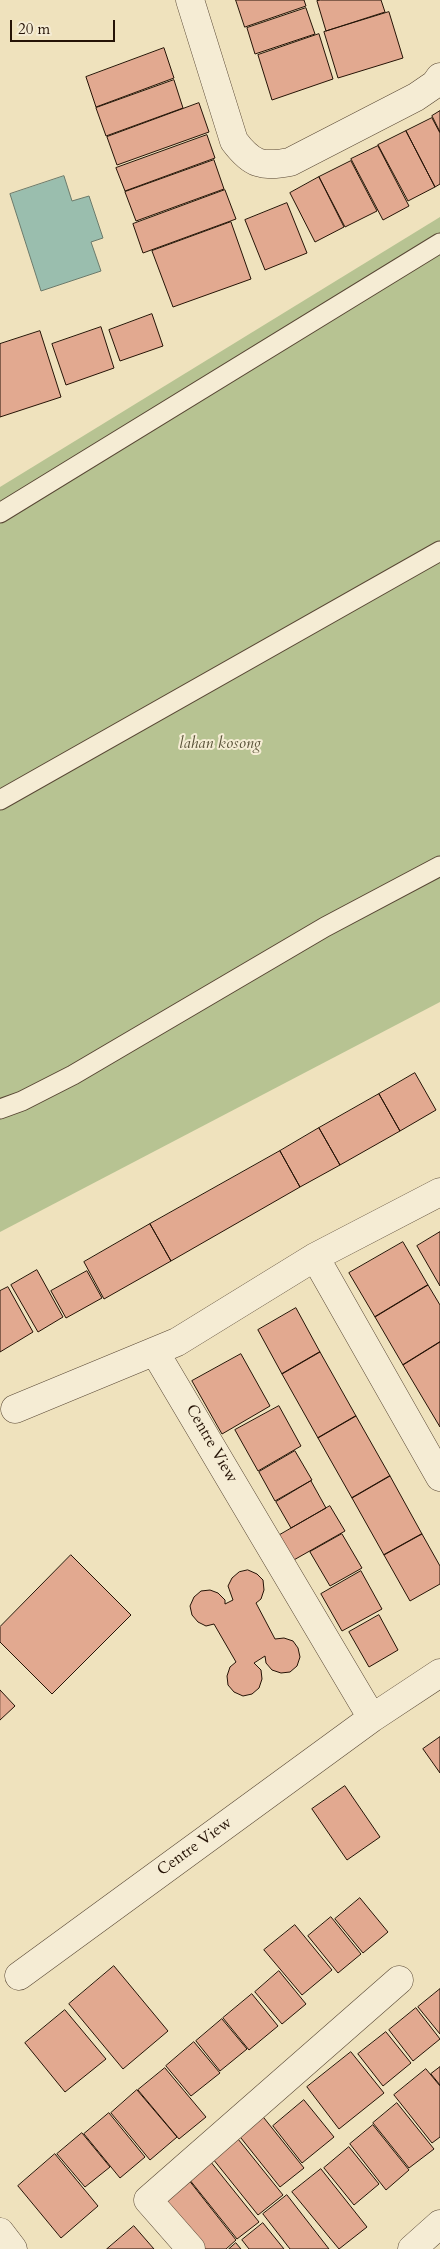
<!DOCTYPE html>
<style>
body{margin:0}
#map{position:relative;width:440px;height:2249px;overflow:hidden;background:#efe2bd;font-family:Cardo,serif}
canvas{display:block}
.scale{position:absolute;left:10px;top:20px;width:105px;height:22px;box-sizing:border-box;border:2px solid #251306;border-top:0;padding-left:6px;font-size:15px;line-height:18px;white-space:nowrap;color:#251306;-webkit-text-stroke:4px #f5ecd4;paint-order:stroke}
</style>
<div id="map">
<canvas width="440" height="2249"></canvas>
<div class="scale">20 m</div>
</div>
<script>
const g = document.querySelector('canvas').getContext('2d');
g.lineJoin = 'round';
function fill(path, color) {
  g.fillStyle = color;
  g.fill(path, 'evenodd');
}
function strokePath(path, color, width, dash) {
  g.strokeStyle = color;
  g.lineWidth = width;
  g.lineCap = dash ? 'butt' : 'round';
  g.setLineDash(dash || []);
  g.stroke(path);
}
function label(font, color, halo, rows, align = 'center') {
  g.font = font + ' Cardo,serif';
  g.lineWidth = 4;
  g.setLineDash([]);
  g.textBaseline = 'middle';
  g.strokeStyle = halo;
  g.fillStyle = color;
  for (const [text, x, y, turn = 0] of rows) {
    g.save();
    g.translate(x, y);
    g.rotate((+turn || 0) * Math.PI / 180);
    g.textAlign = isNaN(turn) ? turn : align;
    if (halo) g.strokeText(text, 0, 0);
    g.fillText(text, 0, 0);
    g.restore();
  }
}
fill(new Path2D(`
 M440,217V1002L0,1232V487Z`), '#b7c392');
const water = new Path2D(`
 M64,176L72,201L89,196L103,238L91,242L101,271L41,291L10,194Z`);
fill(water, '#9abeae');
strokePath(water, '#6b7a6b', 1);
const building = new Path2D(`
 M236,0H304L306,6L245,27Z
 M321,0H381L385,12L326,31L317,1Z
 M306,8L315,34L255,54L247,28Z
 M389,12L403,58L338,78L324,32Z
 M319,34L333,79L272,100L258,55Z
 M164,48L174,78L96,107L86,77Z
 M174,80L183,108L106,136L96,108Z
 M199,103L209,132L117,165L107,137Z
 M440,111V132L432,116Z
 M432,118L440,133V184L435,187L406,131Z
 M406,131L435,187L408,201L378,145Z
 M207,135L215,158L125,191L116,168Z
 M378,146L409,206L383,220L351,159Z
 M214,160L224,189L136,221L125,192Z
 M351,161L377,211L345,227L319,177Z
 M319,177L344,227L315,242L290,193Z
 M225,190L236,219L143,253L133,224Z
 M287,203L307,253L265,270L245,220Z
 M231,222L251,279L173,307L152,251Z
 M152,314L163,346L120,361L109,330Z
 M101,327L114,368L66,385L52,344Z
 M40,331L61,397L0,417V344Z
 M415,1073L436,1110L400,1131L379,1094Z
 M379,1094L400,1131L340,1165L319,1128Z
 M319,1128L340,1165L300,1187L280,1151Z
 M280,1151L300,1187L171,1261L150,1224Z
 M150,1224L171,1261L104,1299L84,1262Z
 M440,1232V1286L417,1246Z
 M403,1242L428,1285L375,1317L349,1273Z
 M37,1270L63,1317L38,1332L11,1285Z
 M87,1271L102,1298L66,1318L51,1291Z
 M428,1285L440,1305V1342L403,1365L375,1317Z
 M8,1287L33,1332L0,1352V1291Z
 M296,1308L320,1352L282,1374L258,1330Z
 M440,1342V1427L403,1365Z
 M320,1352L356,1416L318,1438L282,1374Z
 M241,1354L270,1406L222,1434L192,1381Z
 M279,1406L301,1446L258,1471L235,1430Z
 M356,1416L390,1476L352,1498L318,1438Z
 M295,1451L312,1480L275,1501L259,1472Z
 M390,1476L422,1534L384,1555L352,1498Z
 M311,1481L326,1508L291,1528L276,1502Z
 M330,1506L345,1531L292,1561L278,1536Z
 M342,1534L362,1568L330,1586L310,1552Z
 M422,1534L440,1566V1584L410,1601L384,1555Z
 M71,1555L131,1615L52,1694L0,1642V1627Z
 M248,1570L257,1574L263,1580L264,1590L261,1599L256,1603L275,1639L284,1638L293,1641L298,1648L300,1657L297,1666L290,1672L281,1673L272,1670L266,1663L265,1656L254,1663L261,1670L262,1679L259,1688L252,1694L243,1696L234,1692L228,1685L227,1676L230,1667L236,1662L214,1624L206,1626L198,1622L192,1615L190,1606L194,1597L201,1591L210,1590L218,1593L225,1600V1604L233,1600L228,1586L232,1578L239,1572Z
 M361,1571L382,1609L342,1631L321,1594Z
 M379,1615L398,1650L369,1667L349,1632Z
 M0,1690L15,1706L0,1720Z
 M440,1737V1773L423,1749Z
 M345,1786L380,1837L347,1860L312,1809Z
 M360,1898L388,1932L363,1953L335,1919Z
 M331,1917L361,1954L338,1973L308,1936Z
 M295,1925L332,1970L302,1995L264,1950Z
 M114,1966L168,2031L123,2069L69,2004Z
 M279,1971L306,2004L282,2024L255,1992Z
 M440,1989V2034L418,2007Z
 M252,1994L278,2026L249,2050L223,2018Z
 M416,2008L440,2039L413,2061L389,2030Z
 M65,2010L106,2059L65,2092L25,2043Z
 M222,2019L247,2049L220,2071L196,2041Z
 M386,2032L411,2063L383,2086L358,2054Z
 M194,2042L220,2073L191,2096L166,2066Z
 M351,2052L384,2093L339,2129L307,2087Z
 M440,2067V2085L431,2074Z
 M165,2068L206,2117L179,2139L138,2090Z
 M426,2069L440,2086V2137L432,2143L394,2095Z
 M137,2090L177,2137L150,2160L111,2113Z
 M304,2100L334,2137L302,2163L273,2126Z
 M397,2103L434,2149L409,2168L373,2123Z
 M109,2113L145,2157L120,2178L84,2134Z
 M260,2113L304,2168L280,2187L237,2133Z
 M373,2125L409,2170L386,2190L350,2144Z
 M82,2133L110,2167L85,2187L57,2154Z
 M234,2134L283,2195L258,2215L209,2154Z
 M349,2147L379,2184L354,2205L324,2168Z
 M55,2154L98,2206L61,2238L18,2186Z
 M210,2161L259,2222L237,2239L189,2179Z
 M321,2169L367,2227L339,2249L292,2192Z
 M188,2179L236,2240L226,2249H201L162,2200Z
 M287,2195L329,2249H290L263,2214Z
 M263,2223L284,2249H249L242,2240Z
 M134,2226L154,2249H107Z
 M236,2243L241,2249H229Z`);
fill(building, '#e2a990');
strokePath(building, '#251306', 1);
const lane = new Path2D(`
 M0,513L440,243
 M0,800L440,551
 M0,1109L22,1101L73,1075L325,927L440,866`);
const street = new Path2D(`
 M190,0L234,141C252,165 262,167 290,162L416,97L435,84L440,77
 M315,1257L440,1477
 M155,1352L372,1718
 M15,1409L177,1342L315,1257L440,1192
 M19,1976L372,1718L440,1673
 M0,2232L13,2249
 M191,2249L148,2200L399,1980
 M412,2249L440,2224`);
strokePath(lane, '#584734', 21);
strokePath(street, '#584734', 29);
strokePath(lane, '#f5ecd4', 19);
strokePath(street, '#f5ecd4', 28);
label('italic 16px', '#585137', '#f5ecd4', [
 ["lahan kosong",220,744]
]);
label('16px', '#251306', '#f5ecd4', [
 ["Centre View",211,1444,60],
 ["Centre View",195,1847,-36]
]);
</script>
